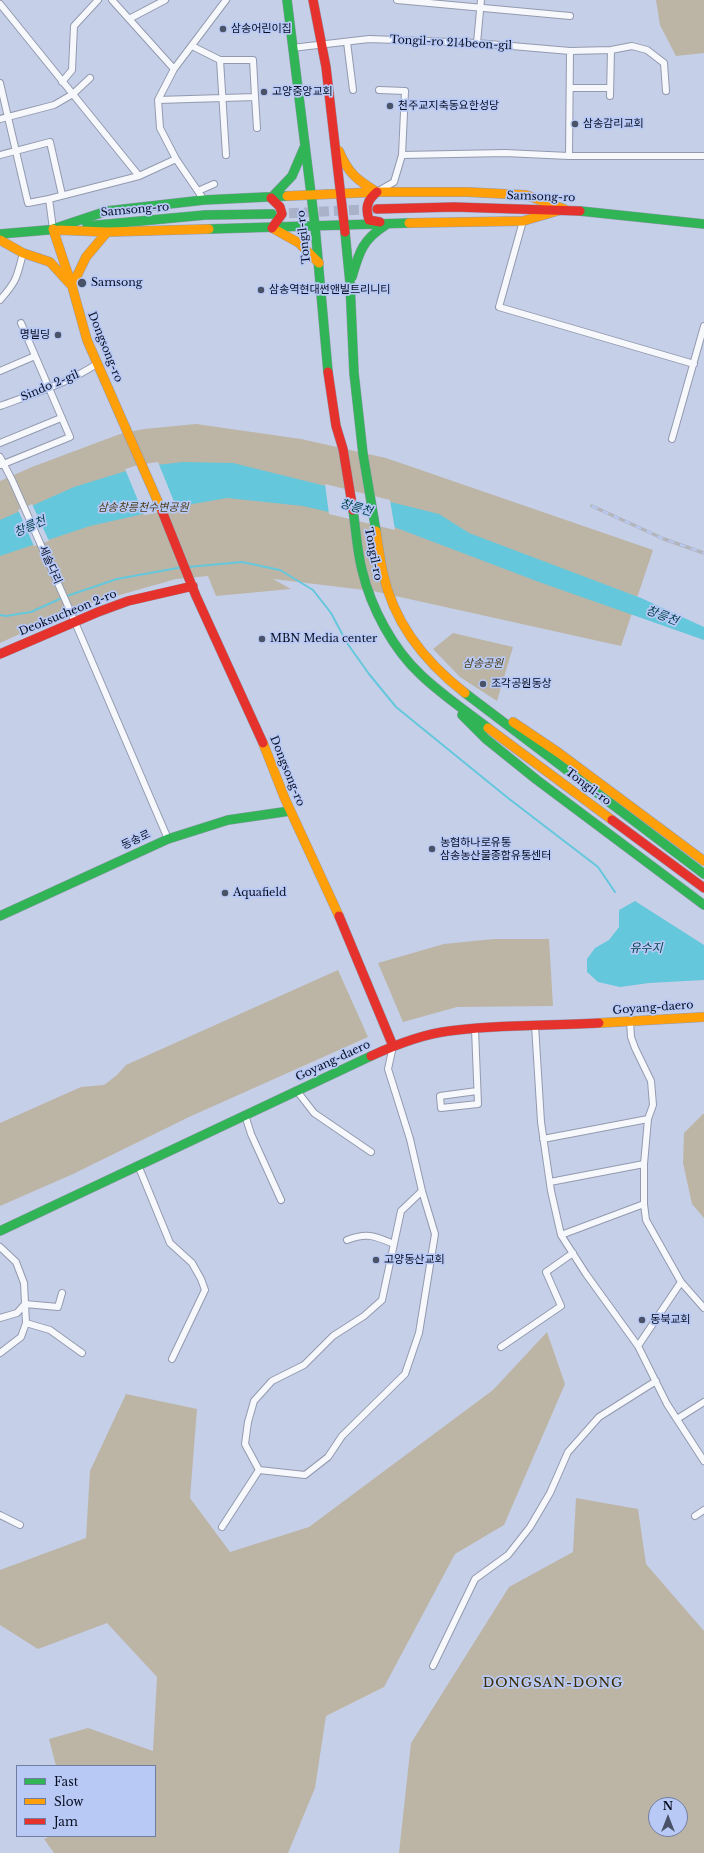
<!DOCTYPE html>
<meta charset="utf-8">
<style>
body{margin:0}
#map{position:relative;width:704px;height:1853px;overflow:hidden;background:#c6cfe8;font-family:"Libre Baskerville",serif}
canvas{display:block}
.legend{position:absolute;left:16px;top:1765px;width:140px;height:72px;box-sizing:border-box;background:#b8c9f6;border:1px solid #727ea1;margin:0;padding:5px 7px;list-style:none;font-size:12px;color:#080e21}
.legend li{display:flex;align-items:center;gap:8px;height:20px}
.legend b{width:20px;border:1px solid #727ea1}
.north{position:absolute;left:648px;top:1797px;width:40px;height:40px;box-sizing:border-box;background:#b8c9f6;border:1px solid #727ea1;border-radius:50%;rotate:0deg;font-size:11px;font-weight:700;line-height:16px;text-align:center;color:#080e21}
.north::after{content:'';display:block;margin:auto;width:14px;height:18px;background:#4a5267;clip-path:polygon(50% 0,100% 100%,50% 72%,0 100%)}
</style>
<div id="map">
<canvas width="704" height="1853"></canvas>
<ul class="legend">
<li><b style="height:5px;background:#30b455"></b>Fast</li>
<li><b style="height:5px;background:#ff9f0a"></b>Slow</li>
<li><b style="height:5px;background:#e5322d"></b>Jam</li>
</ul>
<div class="north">N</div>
</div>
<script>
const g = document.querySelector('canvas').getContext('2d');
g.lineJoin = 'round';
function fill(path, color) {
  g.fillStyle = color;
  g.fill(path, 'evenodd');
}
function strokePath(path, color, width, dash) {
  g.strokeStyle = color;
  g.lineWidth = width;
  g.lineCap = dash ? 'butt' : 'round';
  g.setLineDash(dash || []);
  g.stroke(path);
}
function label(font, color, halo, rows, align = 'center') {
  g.font = font + ' "Libre Baskerville","Noto Sans KR",serif';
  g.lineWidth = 3.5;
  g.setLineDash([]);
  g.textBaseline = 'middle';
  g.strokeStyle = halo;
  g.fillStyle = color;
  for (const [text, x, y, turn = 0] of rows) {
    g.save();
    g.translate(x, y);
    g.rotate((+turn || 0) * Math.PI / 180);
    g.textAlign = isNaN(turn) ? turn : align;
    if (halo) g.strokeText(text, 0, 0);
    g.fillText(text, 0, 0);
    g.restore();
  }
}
fill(new Path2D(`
 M656,0H704V53L676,56L660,25Z
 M196,424L301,439L386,458L653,550L621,646L373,591L273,579L291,589L216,596L208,576L176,579L81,606L0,643V481L32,467L120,434L144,429Z
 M453,633L513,647L497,701L460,677L433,649Z
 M494,939H549L553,1006L457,1007L403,1022L378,963L444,944Z
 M338,970L368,1037L189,1117L73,1174L0,1206V1123L81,1087L104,1085L117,1075L126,1065Z
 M703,1114H704V1218L692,1204L683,1163L684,1133Z
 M547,1332L565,1384L504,1525L455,1554L384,1687L326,1716L315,1788L288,1853H54L44,1839L50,1836H155V1766H56L49,1739L88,1728L153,1751L157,1677L107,1623L38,1649L0,1625V1570L86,1538L90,1471L126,1394L197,1409L190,1498L230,1552L309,1527L493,1390Z
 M576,1498L638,1509L646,1564L704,1631V1853H399L411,1743L509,1587L573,1552ZM656,1805H680V1829H656Z`), '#bcb5a5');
fill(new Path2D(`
 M183,462L233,463L439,514L469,533L641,598L704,627V640L539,582L394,527L303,506L227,498L170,508L90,526L0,556V520L74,487L139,467Z
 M635,901L704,945V980L649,983L620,987L598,982L587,972V959L595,948L609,940L619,927V910Z`), '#64c7dc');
fill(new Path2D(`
 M158,462L177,509L144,515L125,469L138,465Z
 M325,484L390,500L395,530L329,514Z
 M32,504L49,541L34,546L18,510Z`), '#c6cfe8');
strokePath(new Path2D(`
 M188,567L242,562L280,570L313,590L331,613L347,643L369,674L396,707L508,798L598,867L615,892
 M0,615L6,616L31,612L64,597L117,579L183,567`), '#64c7dc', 2);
strokePath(new Path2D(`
 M274,214L374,209`), '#aab2ca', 10, [10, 5]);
const street = new Path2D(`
 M112,0L174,69
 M397,0L570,16
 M0,4L139,176
 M129,19L165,0
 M347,42L353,90
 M477,43L481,0
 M292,48L369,39L477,43L570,51L611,50L632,46L647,50L664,63L666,91
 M220,60L226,155
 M62,82L72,70L74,26L98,0
 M0,83L28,203L49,199
 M570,88H610
 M379,90L405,91L402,155L394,182L380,190
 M610,96L611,50
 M255,97L257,128
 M158,100L255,97L253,60H220L192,46
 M0,119L54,105L73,94L90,78
 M0,155L50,142L62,195
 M402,155L505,153L569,156H704
 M569,156L570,51
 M198,191L214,184
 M204,200L176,159L160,128L158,100L174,69L226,0
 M523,221L499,307L694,364
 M53,229L49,199L139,176L176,159
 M0,300C17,281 17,277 23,253
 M0,371L35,356
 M0,406C33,394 69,383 98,363
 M672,439L704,326
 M0,443L61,418
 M0,457L12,480L68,606L168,839
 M1,465L70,437L21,323
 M630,1021L631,1037L635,1048L651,1081L653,1105L648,1119L644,1164V1204L646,1220L681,1282L704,1308
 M535,1025L541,1122L551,1191L561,1235L586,1274L638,1346L667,1404L704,1461
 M475,1029L478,1104L441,1108L440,1096L477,1091
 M393,1046L388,1069L410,1139L422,1191L435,1234L419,1333L405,1374L342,1436L328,1457L305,1475L259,1470L245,1444L248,1422L254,1401L272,1381L304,1365L333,1336L364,1316L382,1300L401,1211L422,1191
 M297,1091L314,1113L371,1152
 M245,1115L251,1134L281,1200
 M543,1139L648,1119
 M138,1165L170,1243L192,1263L201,1279L205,1290L172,1359
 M550,1182L644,1164
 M561,1235L644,1204
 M347,1240C367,1232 375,1236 394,1244
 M0,1247L16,1262L24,1283L26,1323L21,1337L0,1353
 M0,1318L17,1313L25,1304L58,1307L62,1293
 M26,1323L50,1330L82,1353
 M638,1346L681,1282
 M501,1347L561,1306L546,1272L573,1253
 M677,1419L704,1402
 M0,1515L20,1525
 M695,1516L704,1510
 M222,1527L259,1470
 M433,1666L475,1579L508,1555L530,1527L550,1493L568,1452L599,1417L656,1381`);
const fast = new Path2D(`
 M287,0L315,226L328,372
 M271,198L292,176L304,148
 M580,211L704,224
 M87,226L205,215L272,214
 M53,229L107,211L204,200L287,196
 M209,229L409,223
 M345,232L350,283L354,373L363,454L376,531
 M0,234L59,229
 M352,277C359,252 363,239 386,225
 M353,510C356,530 357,551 362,570C371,608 393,649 421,675C442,695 466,711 488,728
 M465,693L704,874
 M462,715L486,739L537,780L704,905
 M0,916L168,839L228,820L290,811
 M0,1231L371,1056`);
const slow = new Path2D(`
 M339,151C348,173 357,180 377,192
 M287,196L377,192H467L526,195L564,209
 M409,223L523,221L564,209
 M53,229L72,286L87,340L162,511
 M274,229L299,243L319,263
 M59,230L107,232L209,229
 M0,240L23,253L50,262L70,284
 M72,286L86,257L107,232
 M376,531C378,545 380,559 383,573C394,624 425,662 465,693
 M513,722L559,753L704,861
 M488,728L612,820
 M263,743L285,799L339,916
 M599,1023L704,1017`);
const jam = new Path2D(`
 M313,0L326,67L345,232
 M377,192C367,200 365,208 369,220L380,222
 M271,198L280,207L282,214L272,228
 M377,209L454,207L580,211
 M328,372L336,426L343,449L353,510
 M162,511L196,596L263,743
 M0,654L98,612L128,601L193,586
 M612,820L704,888
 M339,916L393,1046
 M371,1056C395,1045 424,1034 449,1031C499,1024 549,1026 599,1023`);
strokePath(street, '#939aaf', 8);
strokePath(fast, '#939aaf', 10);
strokePath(slow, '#939aaf', 10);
strokePath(jam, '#939aaf', 10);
strokePath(street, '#f6f8fc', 6);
strokePath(fast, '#30b455', 9);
strokePath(slow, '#ff9f0a', 9);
strokePath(jam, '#e5322d', 9);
const rail = new Path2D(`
 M592,506L664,539L704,553`);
strokePath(rail, '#b2b5bb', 3.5);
strokePath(rail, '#b8c9f6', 2, [6]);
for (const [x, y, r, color] of [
 [223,29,4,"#4a5267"],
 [264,92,4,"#4a5267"],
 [390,106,4,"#4a5267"],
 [575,124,4,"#4a5267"],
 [82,283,5,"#4a5267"],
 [261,290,4,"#4a5267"],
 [58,335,4,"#4a5267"],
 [262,639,4,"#4a5267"],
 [483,684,4,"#4a5267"],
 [432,849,4,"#4a5267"],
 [225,893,4,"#4a5267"],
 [376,1260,4,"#4a5267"],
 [642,1320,4,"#4a5267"]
]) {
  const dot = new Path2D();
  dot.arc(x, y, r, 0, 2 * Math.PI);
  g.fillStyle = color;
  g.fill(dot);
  strokePath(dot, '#b8c9f6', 1.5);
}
label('11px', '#080e21', '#b8c9f6', [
 ["삼송어린이집",231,29],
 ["고양중앙교회",272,92],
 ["천주교지축동요한성당",398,106],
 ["삼송감리교회",583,124],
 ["Samsong",91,283],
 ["삼송역현대썬앤빌트리니티",269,290],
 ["명빌딩",50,335,"right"],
 ["MBN Media center",270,639],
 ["조각공원동상",491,684],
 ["농협하나로유통",440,843],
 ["삼송농산물종합유통센터",440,856],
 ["Aquafield",233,893],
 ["고양동산교회",384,1260],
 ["동북교회",650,1320]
], 'left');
label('11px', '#080e21', '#b8c9f6', [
 ["Tongil-ro 214beon-gil",451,43,3],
 ["Samsong-ro",541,197,2],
 ["Samsong-ro",135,210,-5],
 ["Tongil-ro",304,237,-96],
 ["Dongsong-ro",105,347,68],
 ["Sindo 2-gil",50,386,-23],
 ["Tongil-ro",373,554,79],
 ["세솔다리",50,565,66],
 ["Deoksucheon 2-ro",68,613,-22],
 ["Dongsong-ro",287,771,68],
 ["Tongil-ro",588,787,37],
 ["동송로",136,840,-25],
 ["Goyang-daero",653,1008,-4],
 ["Goyang-daero",333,1061,-25]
]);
label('italic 11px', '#493b14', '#b8c9f6', [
 ["삼송창릉천수변공원",143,508],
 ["삼송공원",483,664]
]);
label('italic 12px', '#03424a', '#b8c9f6', [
 ["창릉천",356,508,16],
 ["창릉천",30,527,-24],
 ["창릉천",662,616,21],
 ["유수지",646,949]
]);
g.letterSpacing = '1px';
label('13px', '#3a2b01', '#b8c9f6', [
 ["DONGSAN-DONG",553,1683]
]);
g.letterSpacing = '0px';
</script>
